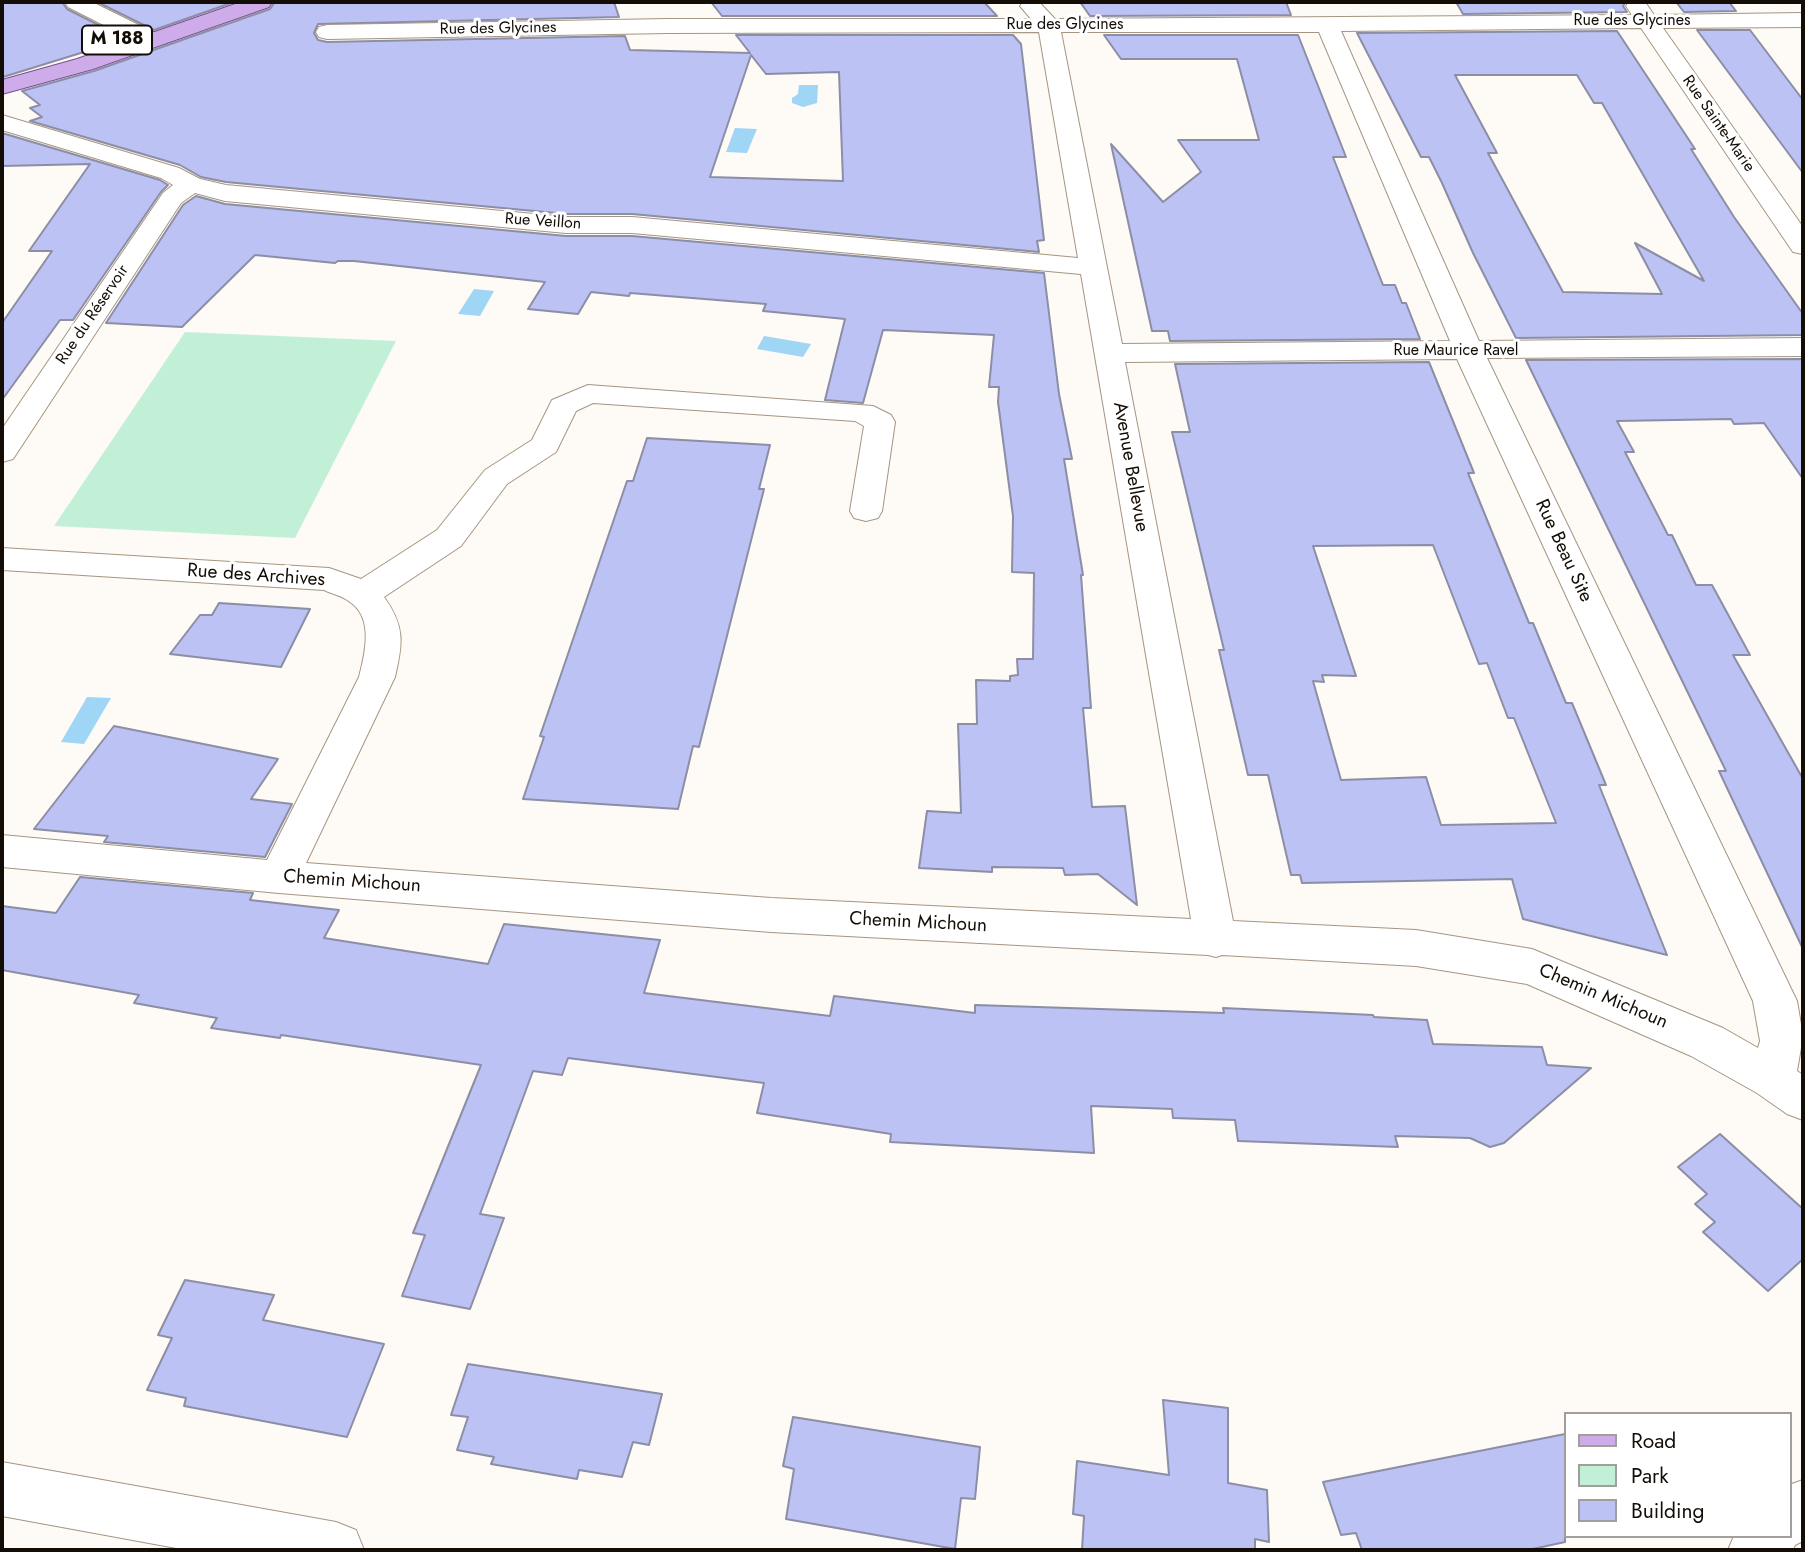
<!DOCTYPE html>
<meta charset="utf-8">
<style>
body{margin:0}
#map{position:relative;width:1805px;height:1552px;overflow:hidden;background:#fefaf6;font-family:Jost,sans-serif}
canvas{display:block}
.frame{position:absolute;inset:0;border:4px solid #130d06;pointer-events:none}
.legend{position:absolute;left:1564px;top:1412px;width:228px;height:126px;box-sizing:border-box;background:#fff;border:2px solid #a19e9b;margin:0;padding:9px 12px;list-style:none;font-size:21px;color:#130d06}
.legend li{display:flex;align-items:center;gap:14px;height:35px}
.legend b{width:35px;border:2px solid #a19e9b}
</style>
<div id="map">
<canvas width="1805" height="1552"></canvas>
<div class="frame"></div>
<ul class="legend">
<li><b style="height:9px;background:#cdace9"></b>Road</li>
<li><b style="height:19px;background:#c2f0d7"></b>Park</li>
<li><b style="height:19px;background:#bdc2f4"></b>Building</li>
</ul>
</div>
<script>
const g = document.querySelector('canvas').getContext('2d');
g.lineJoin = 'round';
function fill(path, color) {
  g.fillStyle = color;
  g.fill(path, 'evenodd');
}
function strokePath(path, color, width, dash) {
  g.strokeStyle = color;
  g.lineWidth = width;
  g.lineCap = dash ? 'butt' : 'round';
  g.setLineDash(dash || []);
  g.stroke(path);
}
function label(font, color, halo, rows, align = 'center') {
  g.font = font + ' Jost,sans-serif';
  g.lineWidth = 6;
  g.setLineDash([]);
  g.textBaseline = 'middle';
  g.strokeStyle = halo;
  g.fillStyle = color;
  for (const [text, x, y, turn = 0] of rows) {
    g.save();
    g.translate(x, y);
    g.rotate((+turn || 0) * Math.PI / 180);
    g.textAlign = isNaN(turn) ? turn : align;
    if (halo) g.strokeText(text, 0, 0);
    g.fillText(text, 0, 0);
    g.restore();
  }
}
fill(new Path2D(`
 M185,332L396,341L295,538L54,526Z`), '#c2f0d7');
fill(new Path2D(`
 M799,85H818L817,103L803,107L792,103V98L798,94Z
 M735,128L757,129L747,153L726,152Z
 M474,289L494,291L480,316L458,314Z
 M764,336L811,344L803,357L757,349Z
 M87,697L111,698L84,744L61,742Z`), '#9fd5f5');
const building = new Path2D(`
 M2,2H62L67,9L126,39L3,77Z
 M97,2H234L154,30Z
 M275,2H614L619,17L318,24L314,33L318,40L327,42L625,36L630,50L750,53L736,35H1013L1021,44L1044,240L1037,241L1039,252L632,214H566L226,182L201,177L180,165L30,121L42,117L30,108L40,105L22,91L94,71L270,9ZM751,55L766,74L839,72L843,181L710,177Z
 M711,2H984L997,16H722Z
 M1080,2H1286L1291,15L1090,16Z
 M1456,2H1626L1623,6L1627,12L1463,14Z
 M1676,2H1729L1736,11L1684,12Z
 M1697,30H1750L1803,100V173Z
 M1617,31L1695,149H1691L1734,217L1803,314V335L1516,338L1473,253L1442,183L1429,157H1421L1357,33ZM1455,75H1577L1594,103H1602L1704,281L1635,243L1662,294L1563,292L1488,153H1497Z
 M1104,35H1298L1346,157H1333L1383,285H1395L1402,303H1406L1420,339L1170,341L1168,331H1152L1111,144L1163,202L1201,172L1178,140H1259L1237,59H1121Z
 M2,133L160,180L168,185L161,192L73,320H60L2,400V323L52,251H29L90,164L2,166Z
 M196,196L225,204L566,236H632L1044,273L1059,394L1072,459H1064L1083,575H1081L1091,708H1083L1092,807L1125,806L1137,905L1098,874L1065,875L1063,868L992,867V872L919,868L927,811L961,813L958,724H977L976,680L1010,681V676L1018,675L1017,659H1033L1034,573L1012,572L1013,516L998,402L999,387H989L994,335L883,330L863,403L825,400L845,319L763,311L766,304L630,293L629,296L591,292L578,314L528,309L545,282L354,261H338L335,263L255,255L182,327L106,323L183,205Z
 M1803,359V479L1764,423L1734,424L1731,419L1617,421L1634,452H1625L1668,535H1672L1696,585H1712L1750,655H1733L1803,779V949L1719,771H1726L1526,360Z
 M1429,362L1474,473H1468L1529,623H1533L1566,703H1572L1606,785H1599L1667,955L1523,919L1512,879L1302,883L1300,875H1291L1268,775H1248L1219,650H1224L1172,432H1190L1175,364ZM1433,545L1479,664L1487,663L1508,718H1514L1556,823L1441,825L1426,777L1341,780L1313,681L1324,682L1322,675L1356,676L1313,546Z
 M647,438L770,445L759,489H764L699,747L693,746L678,809L523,799L544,737L540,736L627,481H633Z
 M219,603L310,609L281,667L170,654L200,615H212Z
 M114,726L278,759L251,799L292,804L265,857L104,842L108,836L34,829Z
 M80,877L253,893L250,900L339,910L324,938L488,964L504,924L660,940L644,993L830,1016L834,996L975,1013V1005L1224,1013L1223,1008L1373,1015L1374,1017L1427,1020L1433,1044L1542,1047L1547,1065L1591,1068L1504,1143L1490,1147L1470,1138L1395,1136L1398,1147L1238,1141L1235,1120L1173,1118L1172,1109L1091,1106L1094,1153L890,1142L891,1134L757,1113L764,1083L568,1058L562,1075L533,1071L480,1214L504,1218L470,1309L402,1296L425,1235L413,1233L481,1065L281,1035L280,1038L211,1028L217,1018L134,1003L139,995L2,970V906L56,913Z
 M1720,1134L1803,1209V1259L1768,1291L1703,1232L1715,1222L1695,1204L1707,1194L1678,1167Z
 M185,1280L274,1295L263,1320L384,1344L347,1437L184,1406L186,1398L147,1390L172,1338L158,1335Z
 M468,1364L662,1394L649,1445L633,1442L622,1477L579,1470L577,1479L491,1464L494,1457L457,1450L468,1417L451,1415Z
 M1163,1400L1228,1408V1483L1267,1490L1269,1542L1255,1539V1550H1082L1084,1516L1073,1514L1077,1461L1169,1475Z
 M793,1417L980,1447L975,1499L961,1498L955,1549L786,1519L794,1469L783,1466Z
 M1565,1434V1542L1528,1550H1362L1356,1533L1341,1535L1323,1482Z`);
fill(building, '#bdc2f4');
strokePath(building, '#8b8ea5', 2);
const minor = new Path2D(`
 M65,2H92L159,35L162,40L159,45H143L68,7Z
 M1023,2H1039L1055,19L1632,15L1626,6L1629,2H1645L1654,15L1803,13V27L1663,28L1803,227V254L1793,252L1641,28L1341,31L1479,341L1803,338V356L1487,358L1797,1001L1803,1036L1797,1071L1803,1075V1120L1787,1114L1757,1093L1691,1056L1527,984L1416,966L1222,955L1216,957L1208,955L771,932L279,893L2,867V835L267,860L359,677C365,654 374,618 350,602C343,596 332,594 324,590L2,570V548L329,568L361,579L437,530L485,470L532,440L552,400L588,385L873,406L891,415L895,422L882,511L878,518L866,521L854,518L850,511L864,426L855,421L593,403L576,411L556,452L507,484L461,546L384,597C405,626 403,643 395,677L306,863L771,898L1191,919L1081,274L632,233H566L225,201L195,193L181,203L13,459L2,462V429L163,193L173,185L161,178L2,130V115L179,168L200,179L226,185L566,217H632L1078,258L1039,32L667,33L327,39L319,37L316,32L319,27L327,25L667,19H1031L1020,6ZM1061,32H1319L1450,341L1122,344ZM1457,359L1753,1001L1760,1041L1758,1048L1723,1028L1532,949L1416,930L1233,921L1125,362Z
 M2,1462L336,1522L356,1530L364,1550H187L2,1516Z
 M1803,1480V1541L1795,1545L1793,1550H1728L1734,1536H1789V1485Z`);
const major = new Path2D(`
 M241,2H272L269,7L93,69L2,94V80L77,59Z`);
strokePath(minor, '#a69581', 2);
strokePath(major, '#765090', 2);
fill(minor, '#fff');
fill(major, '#cdace9');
label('16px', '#130d06', '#fff', [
 ["Rue des Glycines",1632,21],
 ["Rue des Glycines",1065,25],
 ["Rue des Glycines",498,29,-1],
 ["Rue Sainte-Marie",1718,124,55],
 ["Rue Veillon",543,222,4],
 ["Rue du Réservoir",93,315,-56],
 ["Rue Maurice Ravel",1456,351]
]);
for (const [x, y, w] of [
 [117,40,70]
]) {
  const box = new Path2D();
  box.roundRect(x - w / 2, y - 14.5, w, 29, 5);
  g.fillStyle = '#fff';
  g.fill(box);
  strokePath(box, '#130d06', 2);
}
label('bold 18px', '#130d06', null, [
 ["M 188",117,40]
]);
label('19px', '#130d06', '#fff', [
 ["Avenue Bellevue",1130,467,80],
 ["Rue Beau Site",1563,551,65],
 ["Rue des Archives",256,576,4],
 ["Chemin Michoun",352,882,4],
 ["Chemin Michoun",918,923,3],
 ["Chemin Michoun",1603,997,23]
]);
</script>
